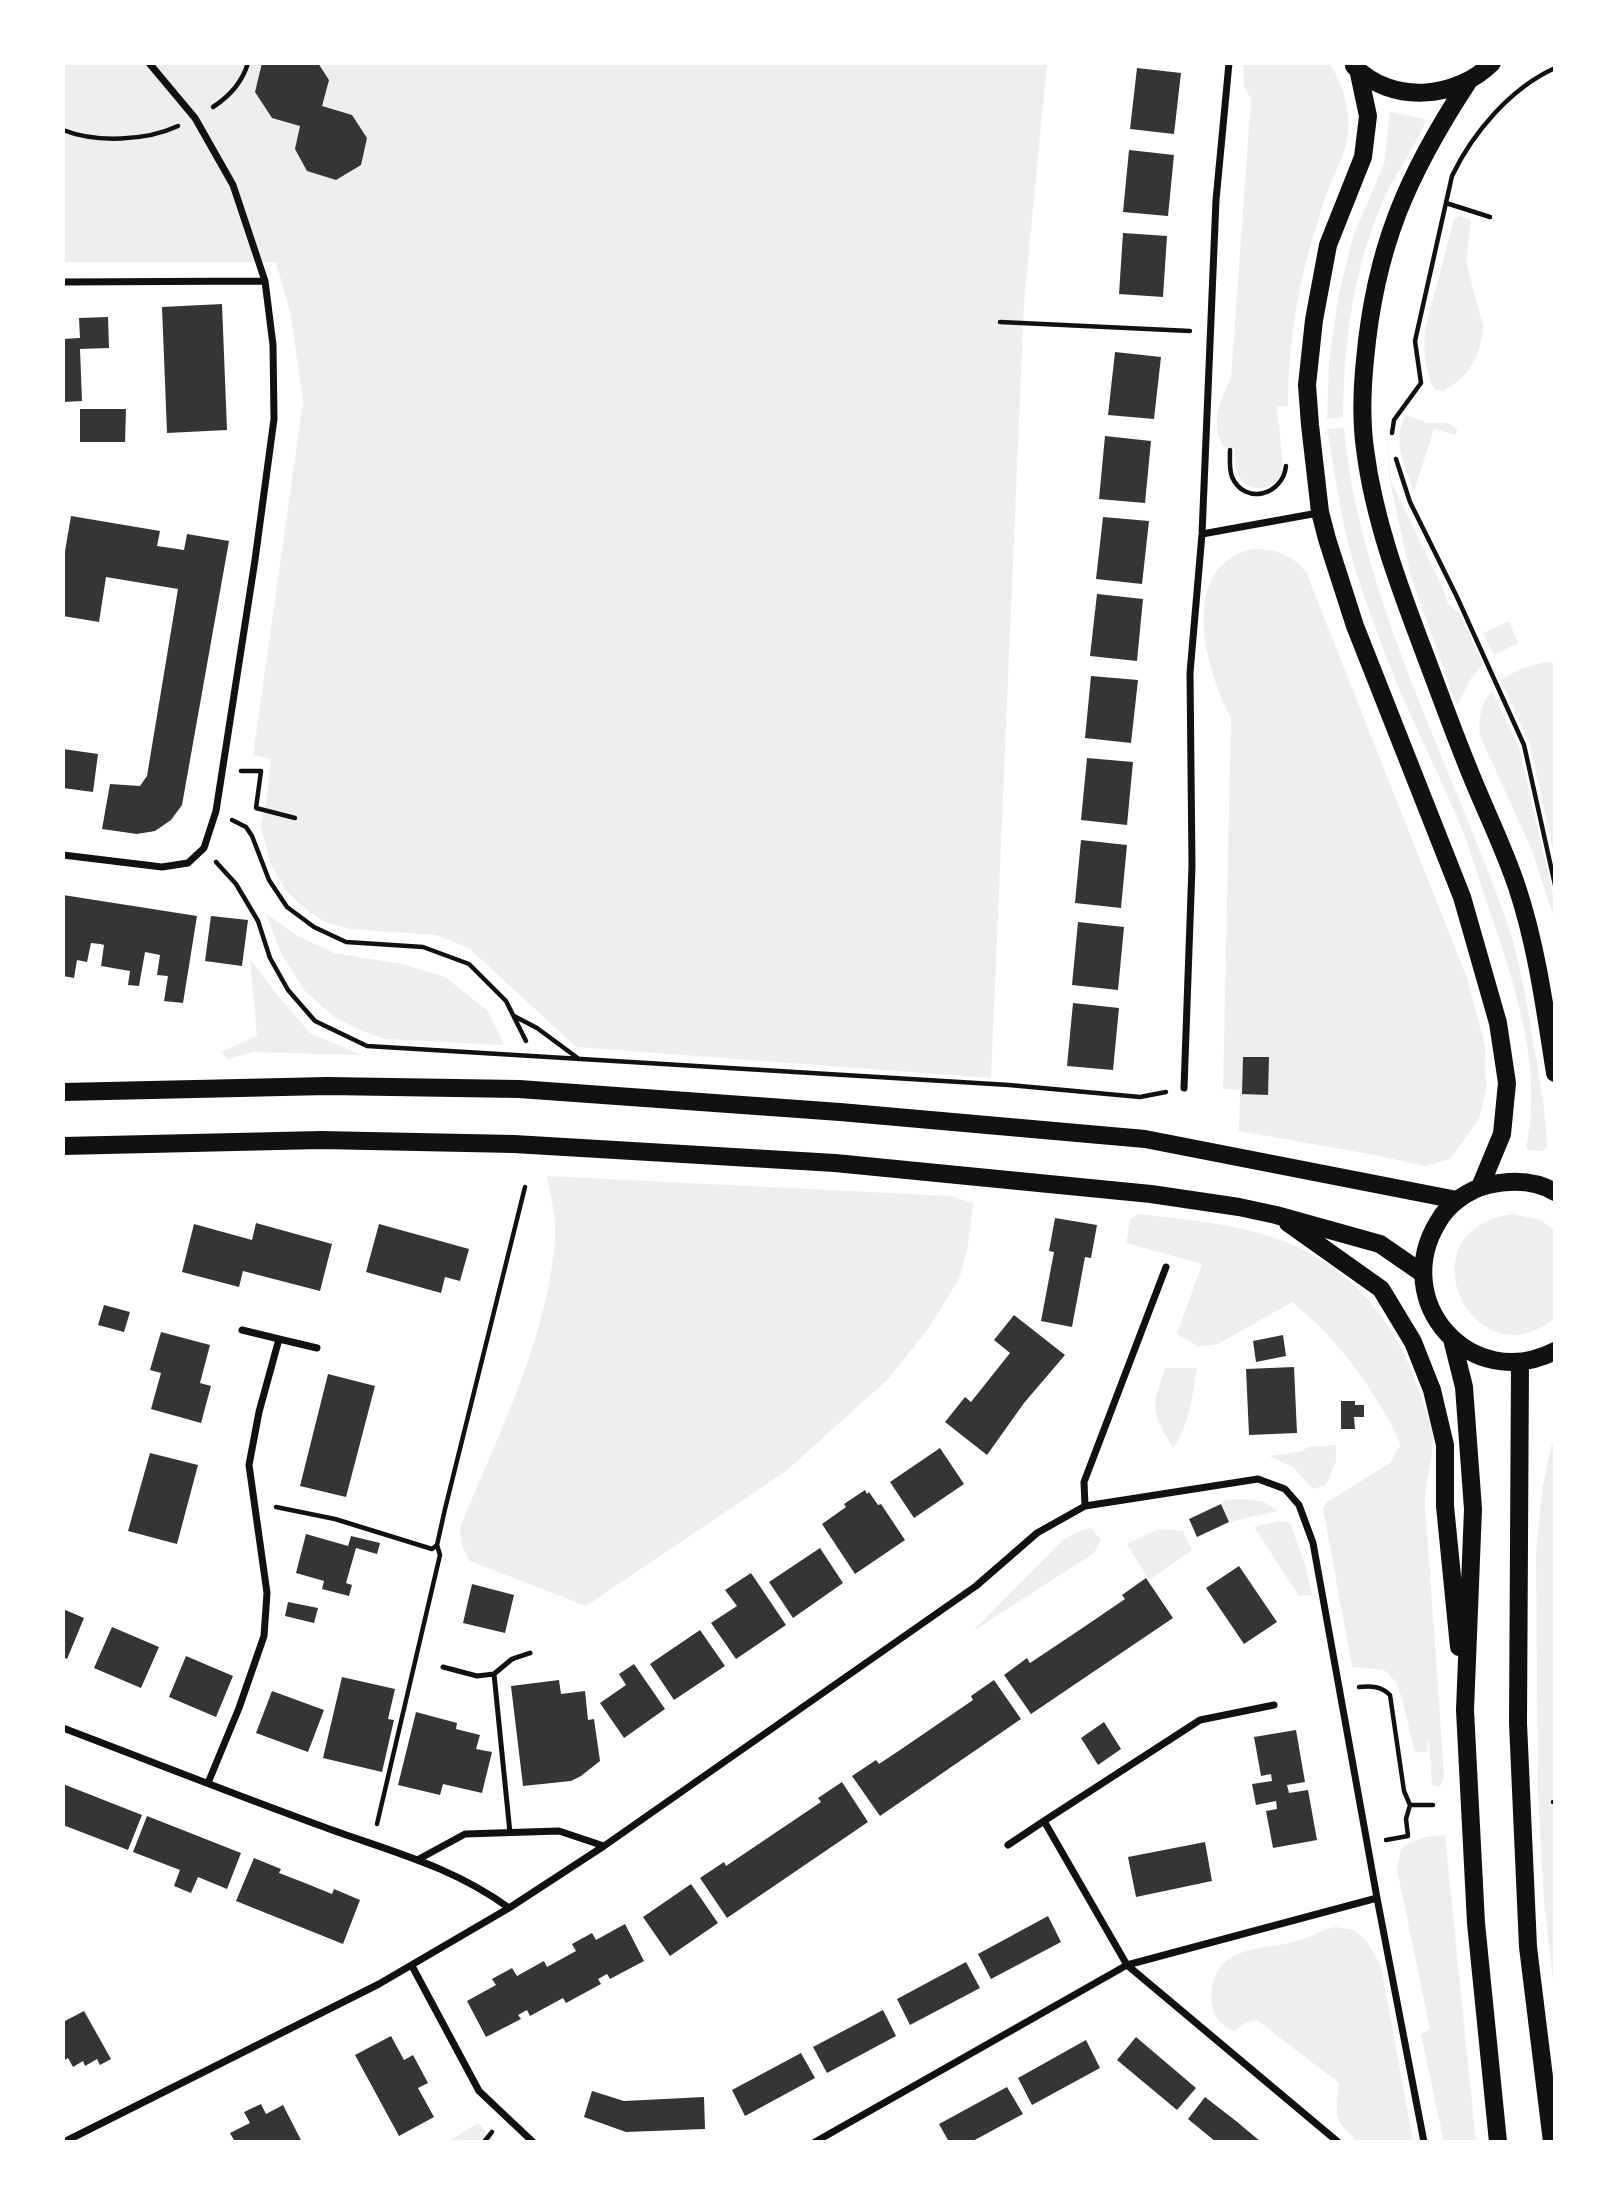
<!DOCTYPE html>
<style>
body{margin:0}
#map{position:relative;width:1618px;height:2205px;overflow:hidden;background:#fff;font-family:Ubuntu,sans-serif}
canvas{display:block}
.frame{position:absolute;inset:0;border:65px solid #fff;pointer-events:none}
</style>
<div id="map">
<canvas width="1618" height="2205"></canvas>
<div class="frame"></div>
</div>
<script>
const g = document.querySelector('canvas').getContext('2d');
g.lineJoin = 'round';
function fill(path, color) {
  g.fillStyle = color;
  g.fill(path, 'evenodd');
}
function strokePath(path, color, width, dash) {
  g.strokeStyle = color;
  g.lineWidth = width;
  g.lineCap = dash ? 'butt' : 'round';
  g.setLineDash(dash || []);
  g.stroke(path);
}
fill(new Path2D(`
 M63,63H1047L1024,303L991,1078L576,1047L470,949L437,935L350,929L323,921L302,906L284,888L270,862L261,826L267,797L271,759L253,755L303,402L290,312L276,262H63Z
 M1243,63H1329C1344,85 1352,113 1347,140C1344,156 1336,170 1330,185C1325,197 1321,209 1318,221C1298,281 1288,343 1288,406H1277C1278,419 1284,464 1282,472C1276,492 1247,494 1238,475C1234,467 1235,457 1235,448L1224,447C1210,424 1219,400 1231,379L1251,99L1244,86Z
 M1390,112L1425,119L1426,121C1415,147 1397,171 1385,197C1353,266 1344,342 1343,417L1327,419L1329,362L1339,293L1354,234L1384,164Z
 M1459,216L1471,220L1466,262L1483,326C1482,355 1469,377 1443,391L1434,389C1425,369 1423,352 1425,330L1454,219Z
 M1406,415L1427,423H1448L1457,429L1456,435L1434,429L1414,491C1405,467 1391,438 1406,415Z
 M1386,423L1391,481L1444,591L1448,604L1460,614L1483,664L1472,677L1457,706L1411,577L1390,482Z
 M1344,428C1357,567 1418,696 1469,824C1484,862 1500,900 1512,938C1522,974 1528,1010 1534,1047C1540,1080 1546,1113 1547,1147L1542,1151L1529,1150L1526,1147C1544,1070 1514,981 1489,909C1480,884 1473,858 1464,834C1440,775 1410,718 1387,659C1373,621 1358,582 1348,543C1339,505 1334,467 1327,429Z
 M1253,549C1276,549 1291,554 1306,572L1467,978L1485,1046L1486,1089L1479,1119L1450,1159L1425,1166L1375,1155L1239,1131L1240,1090L1223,1089L1231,718C1205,669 1177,566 1253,549Z
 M1509,621L1518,643L1494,655L1483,633Z
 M1545,662L1555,663V860L1530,744L1501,680L1520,669Z
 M1492,691L1519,747L1555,904V921L1532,850L1480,736C1478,720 1481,702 1492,691Z
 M266,914L298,936L334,953L402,964L445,977L488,1011L504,1045L385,1039L359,1030L333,1016L304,990L281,953Z
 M250,959L277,995L310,1033L361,1055L253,1052L227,1059L221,1052L257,1036Z
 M547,1176L950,1196L973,1203L969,1240L960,1277L928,1329L887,1380L786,1471L586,1606L470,1561L462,1546L460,1528C497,1437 548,1338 555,1239C557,1219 550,1196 547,1176Z
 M1138,1214C1189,1220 1245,1224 1293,1245C1350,1269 1394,1321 1414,1378C1420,1395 1432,1422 1433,1439C1433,1462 1424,1484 1425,1507C1432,1597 1438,1687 1444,1777L1440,1787L1432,1785L1429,1741L1427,1742L1428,1751L1415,1753L1402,1698L1396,1682L1384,1670L1352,1667L1323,1508L1326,1503L1390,1463L1400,1446C1396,1431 1389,1420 1381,1407C1356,1365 1330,1333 1292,1302L1218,1344L1199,1347L1177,1334L1202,1264L1126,1243L1130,1220Z
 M1513,1214L1540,1220L1555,1231V1317C1476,1387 1397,1230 1513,1214Z
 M1165,1368H1197C1192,1397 1190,1424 1173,1448C1151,1410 1151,1410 1165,1368Z
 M1555,1438V1998L1544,1903L1538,1792L1536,1555L1542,1491L1552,1443Z
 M1336,1445V1461L1326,1485L1313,1489L1293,1467L1269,1456L1303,1451L1307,1447Z
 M1242,1499L1262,1501L1278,1511L1229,1522L1221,1504L1224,1500Z
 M1278,1521L1290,1523L1306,1567L1312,1595L1299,1596L1254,1527Z
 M1091,1528L1101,1540L1094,1553L973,1631L1063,1540L1077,1532Z
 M1159,1529L1183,1531L1192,1550L1149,1580L1127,1544Z
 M1445,1835L1476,2142H1444L1421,2034L1430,2029L1397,1869L1401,1849C1413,1838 1429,1836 1445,1835Z
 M1336,1927L1354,1930L1366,1940L1381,1966L1413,2142H1352L1354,2138C1333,2120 1336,2110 1339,2083L1257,2020L1247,2022L1234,2031C1228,2028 1220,2023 1217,2018C1204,1996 1214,1962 1238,1954C1259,1945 1285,1947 1306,1938C1319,1934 1321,1929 1336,1927Z
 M478,2123L496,2142H448Z`), '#eee');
fill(new Path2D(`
 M262,63H318L329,80L322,106L352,115L367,138L361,165L336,180L307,171L295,149L300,126L272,118L255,92Z
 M1137,68L1181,73L1174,134L1130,129Z
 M1129,150L1174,155L1168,216L1123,212Z
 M1123,233L1167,236L1163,297L1119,294Z
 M222,304L227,430L167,433L162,307Z
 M108,317L109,348L80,349L82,401L63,402V339L80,338L79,318Z
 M1115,352L1161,357L1154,419L1108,415Z
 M80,409H126L125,442H80Z
 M1105,436L1151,441L1145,503L1099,499Z
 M71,516L160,531L157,546L184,550L187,534L229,541L182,805L171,820L155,831L137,834L102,829L110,784L140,786L147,776L178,589L106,577L99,622L63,616V563Z
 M1103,517L1149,521L1142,584L1096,579Z
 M1097,594L1143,599L1137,661L1090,656Z
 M1091,676L1138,680L1131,743L1085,738Z
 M63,749L98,754L93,792L63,788Z
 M1087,758L1133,762L1127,825L1081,820Z
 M1081,840L1127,845L1121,908L1075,903Z
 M63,895L197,916L183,1003L164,1001L168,976L157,975L160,955L145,952L139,986L128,985L130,971L101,966L104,945L100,944L91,943L87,962L77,960L74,978L63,976Z
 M211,916L248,920L242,966L205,961Z
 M1078,922L1124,927L1118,990L1072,985Z
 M1073,1003L1119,1008L1113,1070L1067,1066Z
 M1243,1057H1269L1268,1095L1242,1094Z
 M1055,1218L1097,1225L1091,1258L1085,1257L1072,1327L1041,1321L1054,1252L1049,1251Z
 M256,1223L332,1244L320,1291L243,1271L239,1287L182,1272L194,1224L252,1240Z
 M379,1224L469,1249L460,1281L445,1277L441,1293L366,1272Z
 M104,1305L130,1312L124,1332L98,1325Z
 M1014,1315L1065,1355L1024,1403L987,1455L945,1422L965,1397L971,1402L1010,1353L994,1340Z
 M161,1332L210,1345L200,1383L211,1386L201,1423L151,1409L161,1373L150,1370Z
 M1283,1335L1286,1356L1256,1362L1253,1341Z
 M1294,1367L1297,1433L1249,1435L1246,1369Z
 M328,1374L375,1386L346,1497L300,1486Z
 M1341,1401H1355V1405H1364V1417H1354L1355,1429H1341Z
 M940,1448L964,1484L914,1518L890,1482Z
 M150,1453L198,1465L177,1544L128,1531Z
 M865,1490L867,1494L869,1492L878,1505L881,1504L905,1540L855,1574L822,1524L846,1507L844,1504Z
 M1221,1504L1229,1522L1197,1537L1189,1519Z
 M306,1534L348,1546L351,1536L380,1543L377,1554L356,1548L346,1583L352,1585L349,1596L322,1589L324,1581L296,1573Z
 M820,1548L843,1583L793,1618L769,1582Z
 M1239,1566L1277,1622L1244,1644L1206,1588Z
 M751,1573L786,1625L736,1659L711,1623L737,1606L725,1590Z
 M1146,1578L1173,1618L1031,1714L1004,1675L1027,1658L1030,1663L1078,1631L1125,1599L1122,1595Z
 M472,1584L514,1595L505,1633L463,1623Z
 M288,1602L318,1608L314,1623L285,1616Z
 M63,1609L84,1618L67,1659L63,1657Z
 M112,1627L159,1647L141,1688L94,1668Z
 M700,1630L725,1666L674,1700L650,1664Z
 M186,1656L233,1676L216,1717L169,1697Z
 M634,1664L665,1709L624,1738L600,1703L626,1685L619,1674Z
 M342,1677L395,1689L388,1719L394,1720L382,1772L323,1758Z
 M559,1680L561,1694L585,1691L588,1720L594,1719L600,1761L581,1776L571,1781L523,1786L511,1686Z
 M994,1680L1021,1719L880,1816L852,1776L876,1760L879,1764L903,1748L973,1700L971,1696Z
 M272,1691L324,1710L308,1752L256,1733Z
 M416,1712L457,1723L456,1729L480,1735L476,1749L492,1752L482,1793L443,1784L440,1795L398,1785Z
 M1104,1722L1121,1749L1098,1765L1081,1738Z
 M1296,1730L1305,1782L1287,1785L1289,1793L1308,1790L1317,1840L1273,1848L1266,1811L1277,1809L1276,1801L1256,1805L1252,1784L1272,1781L1271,1774L1261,1776L1254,1737Z
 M842,1782L868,1822L727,1918L700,1878L724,1862L726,1866L821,1802L818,1798Z
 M63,1784L142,1815L128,1850L63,1825Z
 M147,1816L241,1853L227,1889L198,1877L191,1893L174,1886L180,1870L133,1852Z
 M1205,1842L1212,1881L1136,1897L1128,1857Z
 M254,1858L281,1869L279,1873L305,1883L332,1894L334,1889L360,1900L343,1944L236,1901Z
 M691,1884L718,1923L670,1956L643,1917Z
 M1048,1916L1061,1942L991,1979L978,1954Z
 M625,1924L644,1961L610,1979L607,1974L598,1979L601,1984L566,2003L563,1998L530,2016L527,2010L518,2015L521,2019L486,2037L467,2001L496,1985L492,1979L512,1968L517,1976L544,1961L547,1967L576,1951L572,1944L592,1933L596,1940Z
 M966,1962L980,1988L910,2025L897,1999Z
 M883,2010L896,2036L827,2073L813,2047Z
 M84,2011L111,2059L100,2065L97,2059L85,2066L83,2061L73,2067L68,2058L63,2061V2022Z
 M391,2036L404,2060L413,2055L428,2083L418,2088L434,2117L399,2136L355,2055Z
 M1136,2037L1196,2088L1177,2110L1117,2060Z
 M1086,2040L1100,2068L1032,2105L1018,2078Z
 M801,2053L815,2078L745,2116L732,2090Z
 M1007,2087L1023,2114L971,2142H949L939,2124Z
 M592,2091L624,2101L704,2097L705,2129L626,2132L584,2117Z
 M1205,2097L1236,2121L1261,2142H1216L1188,2119Z
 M261,2104L266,2114L283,2105L302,2142H235L230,2133L250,2123L244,2112Z`), '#353535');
strokePath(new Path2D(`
 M213,107C230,96 242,83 248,63
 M63,130C96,143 146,141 178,126
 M1446,203L1490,217
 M1000,322L1190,331
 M1392,433L1394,420L1421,383L1415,341L1452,176C1473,132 1511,88 1555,68
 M1230,450C1230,459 1229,469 1232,477C1245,506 1283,495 1286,466
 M1396,459L1410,502L1457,597L1524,745L1555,885
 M241,771H261L256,808L295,818
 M232,820L246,827L252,836L269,880L287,907L314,927L346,942L423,947L469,964L506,1001L526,1041
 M216,862L236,884L258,921L270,958L288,990L315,1021L367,1046L1009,1085L1140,1097L1166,1092
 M514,1016L537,1028L579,1059
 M276,1507L335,1519L432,1549L437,1545
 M1359,1687C1372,1686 1381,1686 1390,1695L1404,1791L1410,1805H1433
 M1553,1802H1555
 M377,1824L440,1555L437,1545L445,1509L525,1187
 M1386,1840L1408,1836L1406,1819L1410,1805
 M484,2142L492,2132`), '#111', 4.5);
strokePath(new Path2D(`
 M443,1667L477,1676L494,1674L512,1659L530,1653
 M494,1674L510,1833`), '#111', 5);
strokePath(new Path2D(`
 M63,282L265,281
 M1202,534L1318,513
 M63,855L162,867L188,863L204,848L216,811L255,560L274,419L273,345L265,281L233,185L195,118L149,63
 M1184,1088L1192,866L1190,673L1202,534L1216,200L1229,63
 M279,1339L317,1348
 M1085,1506L1084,1482L1166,1267
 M1274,1705L1200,1720L1044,1821L1127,1965L1338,2142
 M63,1728C150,1761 236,1795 324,1827C389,1851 452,1866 509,1908
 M208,1783L239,1708L264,1636L267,1593L249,1465L259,1412L279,1339L242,1330
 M1008,1845L1044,1821
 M419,1859L465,1834L559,1831L604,1846
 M412,1966L479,2091L533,2142
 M64,2142L379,1984L509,1908L604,1846L976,1586L1037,1533L1085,1506L1258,1479L1285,1489L1299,1505L1313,1543L1377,1898L1424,2142
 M815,2142L1127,1965L1377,1898`), '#111', 7);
strokePath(new Path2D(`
 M1354,66C1392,105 1456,99 1492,63
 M1358,69L1368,116L1363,157L1328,245L1314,320L1307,385L1310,425L1320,512L1327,539L1355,626L1462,897L1498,1023L1507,1083L1502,1134L1480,1187
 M1468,82C1407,175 1375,248 1365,360C1362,389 1361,420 1365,449C1374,520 1399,586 1424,652C1438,689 1452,728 1467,765C1483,806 1503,845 1517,887C1537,947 1545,1010 1555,1073
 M63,1092L327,1086L519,1089L840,1112L1145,1139L1457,1200
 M63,1146L321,1140L514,1144L835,1163L1151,1194L1239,1207L1276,1215L1380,1244L1422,1273
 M1555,1192C1535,1180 1510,1180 1488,1185C1468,1190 1448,1204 1438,1222C1389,1302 1471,1394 1555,1351
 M1288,1223L1381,1289L1413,1342L1432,1390L1445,1445V1506L1459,1647
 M1452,1339L1464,1387L1473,1509L1465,1710L1476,1923L1498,2142
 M1520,1362L1518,1723L1528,1947L1552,2142`), '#111', 18);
</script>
